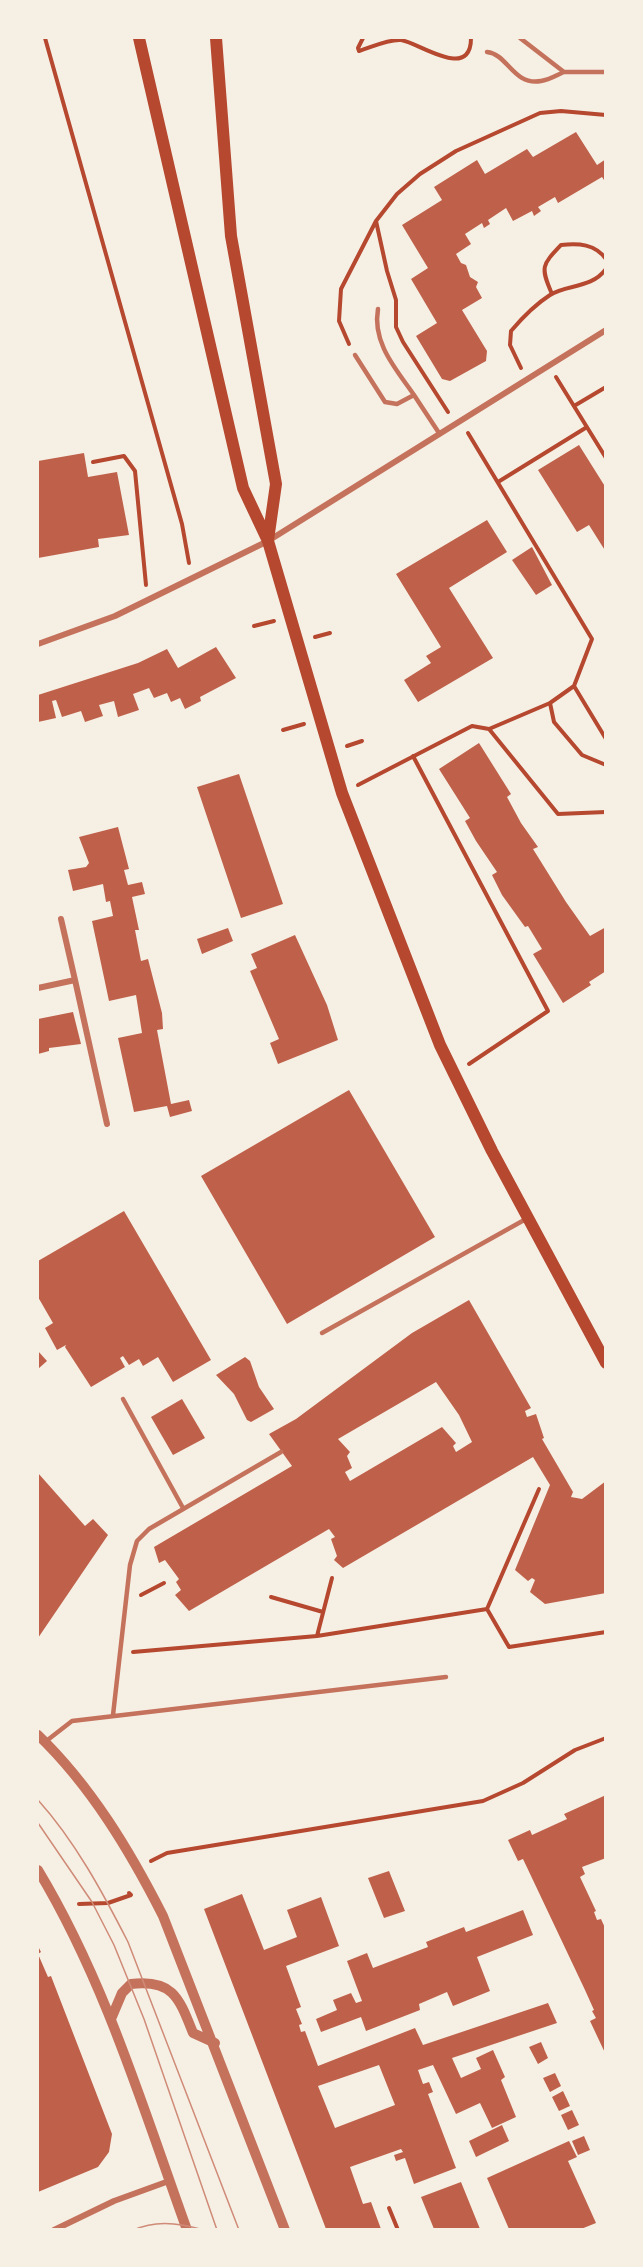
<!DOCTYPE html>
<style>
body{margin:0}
#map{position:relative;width:643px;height:2267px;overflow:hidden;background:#f6efe4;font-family:Quicksand,sans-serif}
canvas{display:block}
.frame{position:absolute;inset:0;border:39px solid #f6efe4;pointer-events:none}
</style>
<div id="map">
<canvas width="643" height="2267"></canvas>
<div class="frame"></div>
</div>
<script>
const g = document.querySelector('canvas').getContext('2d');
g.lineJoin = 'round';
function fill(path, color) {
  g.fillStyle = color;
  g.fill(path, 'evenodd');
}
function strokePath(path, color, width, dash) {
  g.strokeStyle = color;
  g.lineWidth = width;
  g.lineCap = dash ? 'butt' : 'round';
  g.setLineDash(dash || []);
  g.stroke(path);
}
fill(new Path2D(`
 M576,132L597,165L606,159V183L602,177L558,203L555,197L538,207L541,211L534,216L532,211L513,221L506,208L488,220L490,224L484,228L482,223L465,234L471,244L456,254L461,263L466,265L470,277L478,282L476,287L482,298L462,310L487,351L486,361L450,381L442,379L416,336L437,323L411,279L428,268L402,225L442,200L434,187L477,160L485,174L527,149L533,157Z
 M579,445L606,488V552L589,525L577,532L538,470Z
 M84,453L88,477L117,472L129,535L98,539L99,547L38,558V461Z
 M487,520L507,552L449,588L493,658L418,702L404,680L431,663L426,656L441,647L396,574Z
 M532,547L552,585L536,595L512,560Z
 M216,647L236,678L200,697L201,701L185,709L180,698L171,702L167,693L154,698L149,688L133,694L139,710L118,717L114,701L99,705L103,716L85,722L81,711L62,717L56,700L52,701L56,718L38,722V695L138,663L167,649L178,668Z
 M479,743L511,794L507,797L521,823L538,847L533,849L566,902L590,936L606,927V971L589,982L591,985L563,1003L533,954L542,949L528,926L525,927L502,895L492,875L497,872L476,841L465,821L470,818L439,769Z
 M239,774L283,904L241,918L197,787Z
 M118,827L129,869L124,870L128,885L142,882L145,894L132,897L139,930H135L141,961L148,959L162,1013L163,1029L157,1030L171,1104L189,1100L192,1111L170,1117L167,1106L134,1112L118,1038L142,1033L136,995L109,1001L92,921L113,916L110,901L106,902L103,884L73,891L68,870L86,867L89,863L79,837Z
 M228,928L233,941L202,954L197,939Z
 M295,935L327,1005L338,1040L278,1064L270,1043L279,1039L250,971L257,968L251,954Z
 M73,1012L81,1044L49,1048V1051L38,1054V1019Z
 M349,1090L435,1237L287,1324L201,1176Z
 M124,1211L211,1360L173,1382L158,1357L143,1366L139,1359L129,1365L123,1356L120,1358L125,1367L91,1387L65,1347L66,1345L57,1350L45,1328L53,1323L38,1297V1261Z
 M469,1300L531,1408L525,1411L527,1417L536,1414L544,1438L542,1439L573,1492L571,1497L582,1499L606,1481V1593L545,1604L530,1592L535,1580L532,1578L528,1581L515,1570L550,1485L533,1457L343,1568L334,1560L337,1556L331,1539L335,1537L329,1529L189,1611L175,1595L181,1590L176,1582L179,1579L165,1560L159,1563L154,1547L292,1466L269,1434L296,1419L412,1333ZM436,1382L459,1415L472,1442L456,1452L453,1446L456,1443L442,1427L350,1481L345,1472L352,1468L347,1456L350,1452L338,1439Z
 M38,1351L47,1361L38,1369Z
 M245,1357L250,1361L259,1387L274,1409L251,1422L247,1420L234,1394L216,1375Z
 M182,1399L205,1438L173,1455L151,1417Z
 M38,1473L85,1526L93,1519L108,1535L38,1638Z
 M606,1795V1858L582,1867L585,1874L580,1877L596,1911L594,1912L597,1920L601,1919L606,1930V2055L590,2021L596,2018L592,2011L594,2010L585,1990L523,1859L518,1861L508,1840L530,1830L532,1835L567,1819L564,1814Z
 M389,1871L405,1911L384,1918L368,1878Z
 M242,1894L264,1950L297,1937L287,1910L321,1897L339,1946L286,1966L301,2007L296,2009L302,2024L299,2025L301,2032L305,2031L318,2066L415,2028L423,2045L548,2003L557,2023L452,2058L461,2078L481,2069L476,2058L493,2050L505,2077L501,2080L516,2117L492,2128L480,2103L456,2114L433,2065L418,2070L423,2084L429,2082L433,2092L428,2094L456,2168L414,2184L405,2158L396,2161L394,2155L403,2152L401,2149L350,2167L363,2204L371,2202L381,2229H326L204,1909ZM379,2065L395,2105L335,2128L318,2086Z
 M523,1910L533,1935L477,1957L490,1991L453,2006L447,1992L419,2004L420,2010L366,2031L361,2017L321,2032L316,2019L337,2010L333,2000L351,1993L356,2003L362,2001L347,1961L367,1953L373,1968L428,1947L426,1942L464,1927L466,1932Z
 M38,1946L41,1952L38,1954L48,1977L51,1976L112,2134L109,2152L98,2167L38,2192Z
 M541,2042L548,2058L538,2064L529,2047Z
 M555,2073L561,2086L550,2092L543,2078Z
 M563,2091L570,2106L559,2111L552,2097Z
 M572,2110L579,2125L568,2130L561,2115Z
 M502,2125L509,2141L476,2157L469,2141Z
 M584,2136L590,2150L578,2155L572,2141Z
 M569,2141L577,2157L568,2161L596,2223L581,2229H509L487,2178Z
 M461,2182L480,2229H434L421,2197Z`), '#bf614a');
strokePath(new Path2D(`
 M45,38L182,524L189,563
 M363,38L358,48L359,51C372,47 388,39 401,40C418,42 471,82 471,38
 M376,221L387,271L396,300V327L403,342L448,412
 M552,294C540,267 542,265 561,245C579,243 595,244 606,259
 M349,344L339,321L341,289L376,221L397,194L420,174L456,151L540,113L561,111L606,115
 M521,368L510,345L511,331C522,318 536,304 550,295C567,284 591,289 606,269
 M556,377L606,458
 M574,406L606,387
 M468,433L592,639L574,686L606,739
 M93,462L124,456L135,471L146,585
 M498,482L587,427
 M254,626L274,621
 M315,637L330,633
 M574,686L550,703L554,722L582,755L606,765
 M489,729L550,703
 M283,730L304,724
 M347,746L362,741
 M413,756L548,1011L469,1064
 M358,785L472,726L489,729L558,814L606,812
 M141,1595L164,1583
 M271,1597L323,1612
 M487,1609L509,1647L606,1632
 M487,1609L539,1489
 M317,1636L332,1578
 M133,1652L317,1636L487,1609
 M151,1861L167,1853L483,1801L523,1783L575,1750L606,1738
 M79,1904L108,1903L131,1895L129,1893
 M389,2208L398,2230`), '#b5482f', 4);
strokePath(new Path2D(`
 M520,38L564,72H606
 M487,52C508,54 513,86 541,81C549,80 557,75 564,72
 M378,309C372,343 396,369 414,395
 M355,355L385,402L397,404L414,395L439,433
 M322,1333L526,1219
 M123,1399L183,1508
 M113,1715L130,1565L137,1541L149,1529L281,1452
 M45,1742L72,1721L446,1677`), '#c5725c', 4.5);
strokePath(new Path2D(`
 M38,644L115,616L268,541L606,330
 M61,919L75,980
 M38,988L75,980L107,1124
 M54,2230L114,2201L169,2181`), '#c5725c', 6);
strokePath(new Path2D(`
 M38,1735C91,1786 130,1851 163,1916L285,2230
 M38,1870C105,1981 143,2108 187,2230
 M111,2019L122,1993L131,1984C173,1979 179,1998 193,2033L215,2043`), '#c5725c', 10);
strokePath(new Path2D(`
 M139,38L243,488L268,541L342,793L440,1045L492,1151L606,1363
 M216,38L231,236L276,484L268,540`), '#b5482f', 12);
strokePath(new Path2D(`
 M38,1800C75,1841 103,1893 128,1942L239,2230
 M38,1823L92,1902L114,1945L144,2019L217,2230
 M134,2230C156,2219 181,2223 204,2230`), '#cf8b77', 1.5);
</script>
